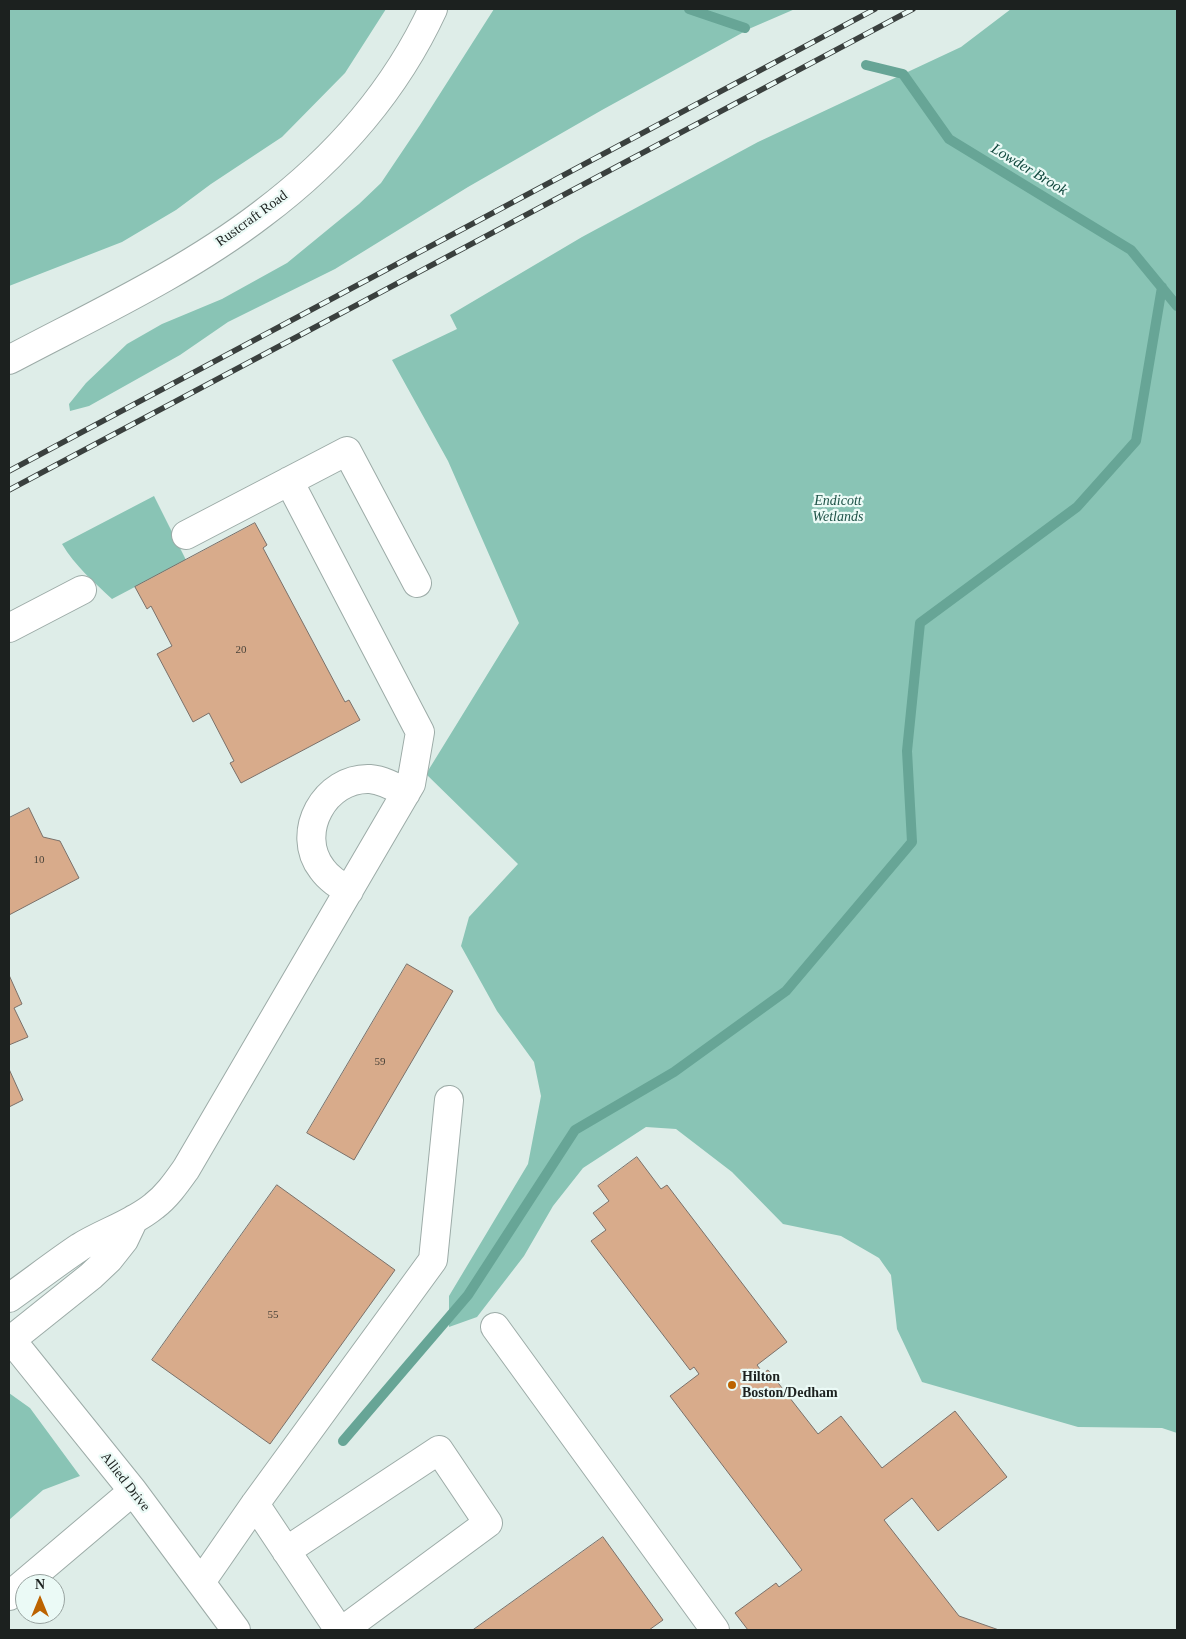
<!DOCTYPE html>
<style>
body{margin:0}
#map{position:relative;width:1186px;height:1639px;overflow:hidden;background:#deede8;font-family:"Times New Roman",serif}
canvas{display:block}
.frame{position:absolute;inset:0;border:10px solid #1c211f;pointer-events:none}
.north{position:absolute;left:15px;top:1574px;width:50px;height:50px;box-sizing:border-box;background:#ebfaf6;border:1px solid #98a3a0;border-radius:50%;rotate:0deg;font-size:14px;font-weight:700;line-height:20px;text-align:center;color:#1c211f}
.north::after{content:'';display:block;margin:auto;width:18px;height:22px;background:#bc6300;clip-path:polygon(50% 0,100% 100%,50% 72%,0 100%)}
</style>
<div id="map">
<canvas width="1186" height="1639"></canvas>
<div class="frame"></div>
<div class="north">N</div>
</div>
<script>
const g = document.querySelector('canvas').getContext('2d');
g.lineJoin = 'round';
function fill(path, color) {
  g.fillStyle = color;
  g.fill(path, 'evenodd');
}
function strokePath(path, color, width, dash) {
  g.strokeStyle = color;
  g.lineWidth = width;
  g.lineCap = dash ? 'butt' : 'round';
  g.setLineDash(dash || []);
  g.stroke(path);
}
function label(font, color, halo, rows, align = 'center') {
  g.font = font + ' "Times New Roman",serif';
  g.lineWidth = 4.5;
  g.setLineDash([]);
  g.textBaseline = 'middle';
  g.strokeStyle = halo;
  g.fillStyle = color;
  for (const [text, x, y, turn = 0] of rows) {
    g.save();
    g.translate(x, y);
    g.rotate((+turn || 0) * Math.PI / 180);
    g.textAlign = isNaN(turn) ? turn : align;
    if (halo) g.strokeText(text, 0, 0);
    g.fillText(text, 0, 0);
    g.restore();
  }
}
fill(new Path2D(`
 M9,9H386L345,73L282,137L211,184L176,210L122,242L9,286Z
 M494,9H795L751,28L602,110L468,187L335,269L228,322L180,355L89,406L70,411L69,404L86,383L127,344L162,324L222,299L287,263L359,204L381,183L420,125Z
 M1011,9H1177V1433L1162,1428L1078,1427L922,1382L897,1329L891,1275L879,1258L841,1236L783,1224L732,1172L676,1129L646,1127L583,1168L553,1206L524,1256L477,1317L449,1327V1296L528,1164L541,1096L534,1062L497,1011L461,946L469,917L518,864L426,774L519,623L448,461L392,360L457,329L450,315L582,237L758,142L961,47Z
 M154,496L186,560L112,599C94,582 75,566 62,544Z
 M9,1393L30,1408L80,1476L43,1490L9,1520Z`), '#89c4b5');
strokePath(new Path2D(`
 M689,9L745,28
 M866,65L903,74L949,139L1131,250L1177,306
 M343,1441L468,1295L575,1130L674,1072L786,991L912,842L907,751L920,623L1077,507L1136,441L1162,287`), '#67a596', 10);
const building = new Path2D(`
 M255,523L267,545L263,548L345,702L349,700L360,720L241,783L230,763L234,761L209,713L193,722L157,654L172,646L151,606L147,609L135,587Z
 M29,808L43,837L60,841L79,878L9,915V818Z
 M407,964L453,991L354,1160L307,1133Z
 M9,975L22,1004L14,1008L28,1037L9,1045Z
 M9,1069L23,1100L9,1107Z
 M637,1157L661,1189L667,1185L787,1342L757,1365L763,1373L768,1370L818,1434L841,1416L882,1468L955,1411L1007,1477L938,1531L912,1498L884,1520L959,1616L999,1630H748L735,1613L776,1583L779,1587L802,1570L670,1396L699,1374L694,1367L690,1370L591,1241L606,1230L593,1213L609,1201L598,1186Z
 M277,1185L395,1270L270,1444L152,1360Z
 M603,1537L663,1620L649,1630H473Z`);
fill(building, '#d8ab8b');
strokePath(building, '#7a7069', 1);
const minor = new Path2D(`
 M186,535L347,451L417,583
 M9,628L82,590
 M349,891C339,885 329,879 322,869C294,833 325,777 370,779C383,780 395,787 406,793
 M9,1298C33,1281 56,1263 80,1247C104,1232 132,1224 154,1206C167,1196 176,1183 186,1169L411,784L420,732L289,481
 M495,1327L715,1630
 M9,1337L133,1491L236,1630
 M11,1340L91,1276L109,1259L124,1240L134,1219
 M255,1504L339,1630
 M286,1551L439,1450L488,1523L343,1630
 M201,1582L255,1504L433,1260L449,1100
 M9,1596L133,1491`);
const major = new Path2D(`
 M9,360C94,315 185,273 262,214C334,160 395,91 433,9`);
strokePath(minor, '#9caba7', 30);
strokePath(major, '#9caba7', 30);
strokePath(minor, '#fff', 28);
strokePath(major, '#fff', 28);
const rail = new Path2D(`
 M9,471L875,9
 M9,490L913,9`);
strokePath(rail, '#3a403e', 5.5);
strokePath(rail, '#ebfaf6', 4, [11]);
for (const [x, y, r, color] of [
 [732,1385,5,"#bc6300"]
]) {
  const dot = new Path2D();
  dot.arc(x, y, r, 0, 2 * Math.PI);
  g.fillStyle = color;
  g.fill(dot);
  strokePath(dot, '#ebfaf6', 2);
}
label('11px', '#4b443a', null, [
 ["20",241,650],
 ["10",39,860],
 ["59",380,1062],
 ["55",273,1315]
]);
label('14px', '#1c211f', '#ebfaf6', [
 ["Rustcraft Road",252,219,-36],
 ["Allied Drive",125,1482,52]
]);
label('italic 14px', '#1f5348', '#ebfaf6', [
 ["Endicott",838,501],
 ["Wetlands",838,517]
]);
label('bold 14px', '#1c211f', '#ebfaf6', [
 ["Hilton",742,1377],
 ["Boston/Dedham",742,1393]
], 'left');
label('italic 15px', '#10473d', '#ebfaf6', [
 ["Lowder Brook",1029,170,31]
]);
</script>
